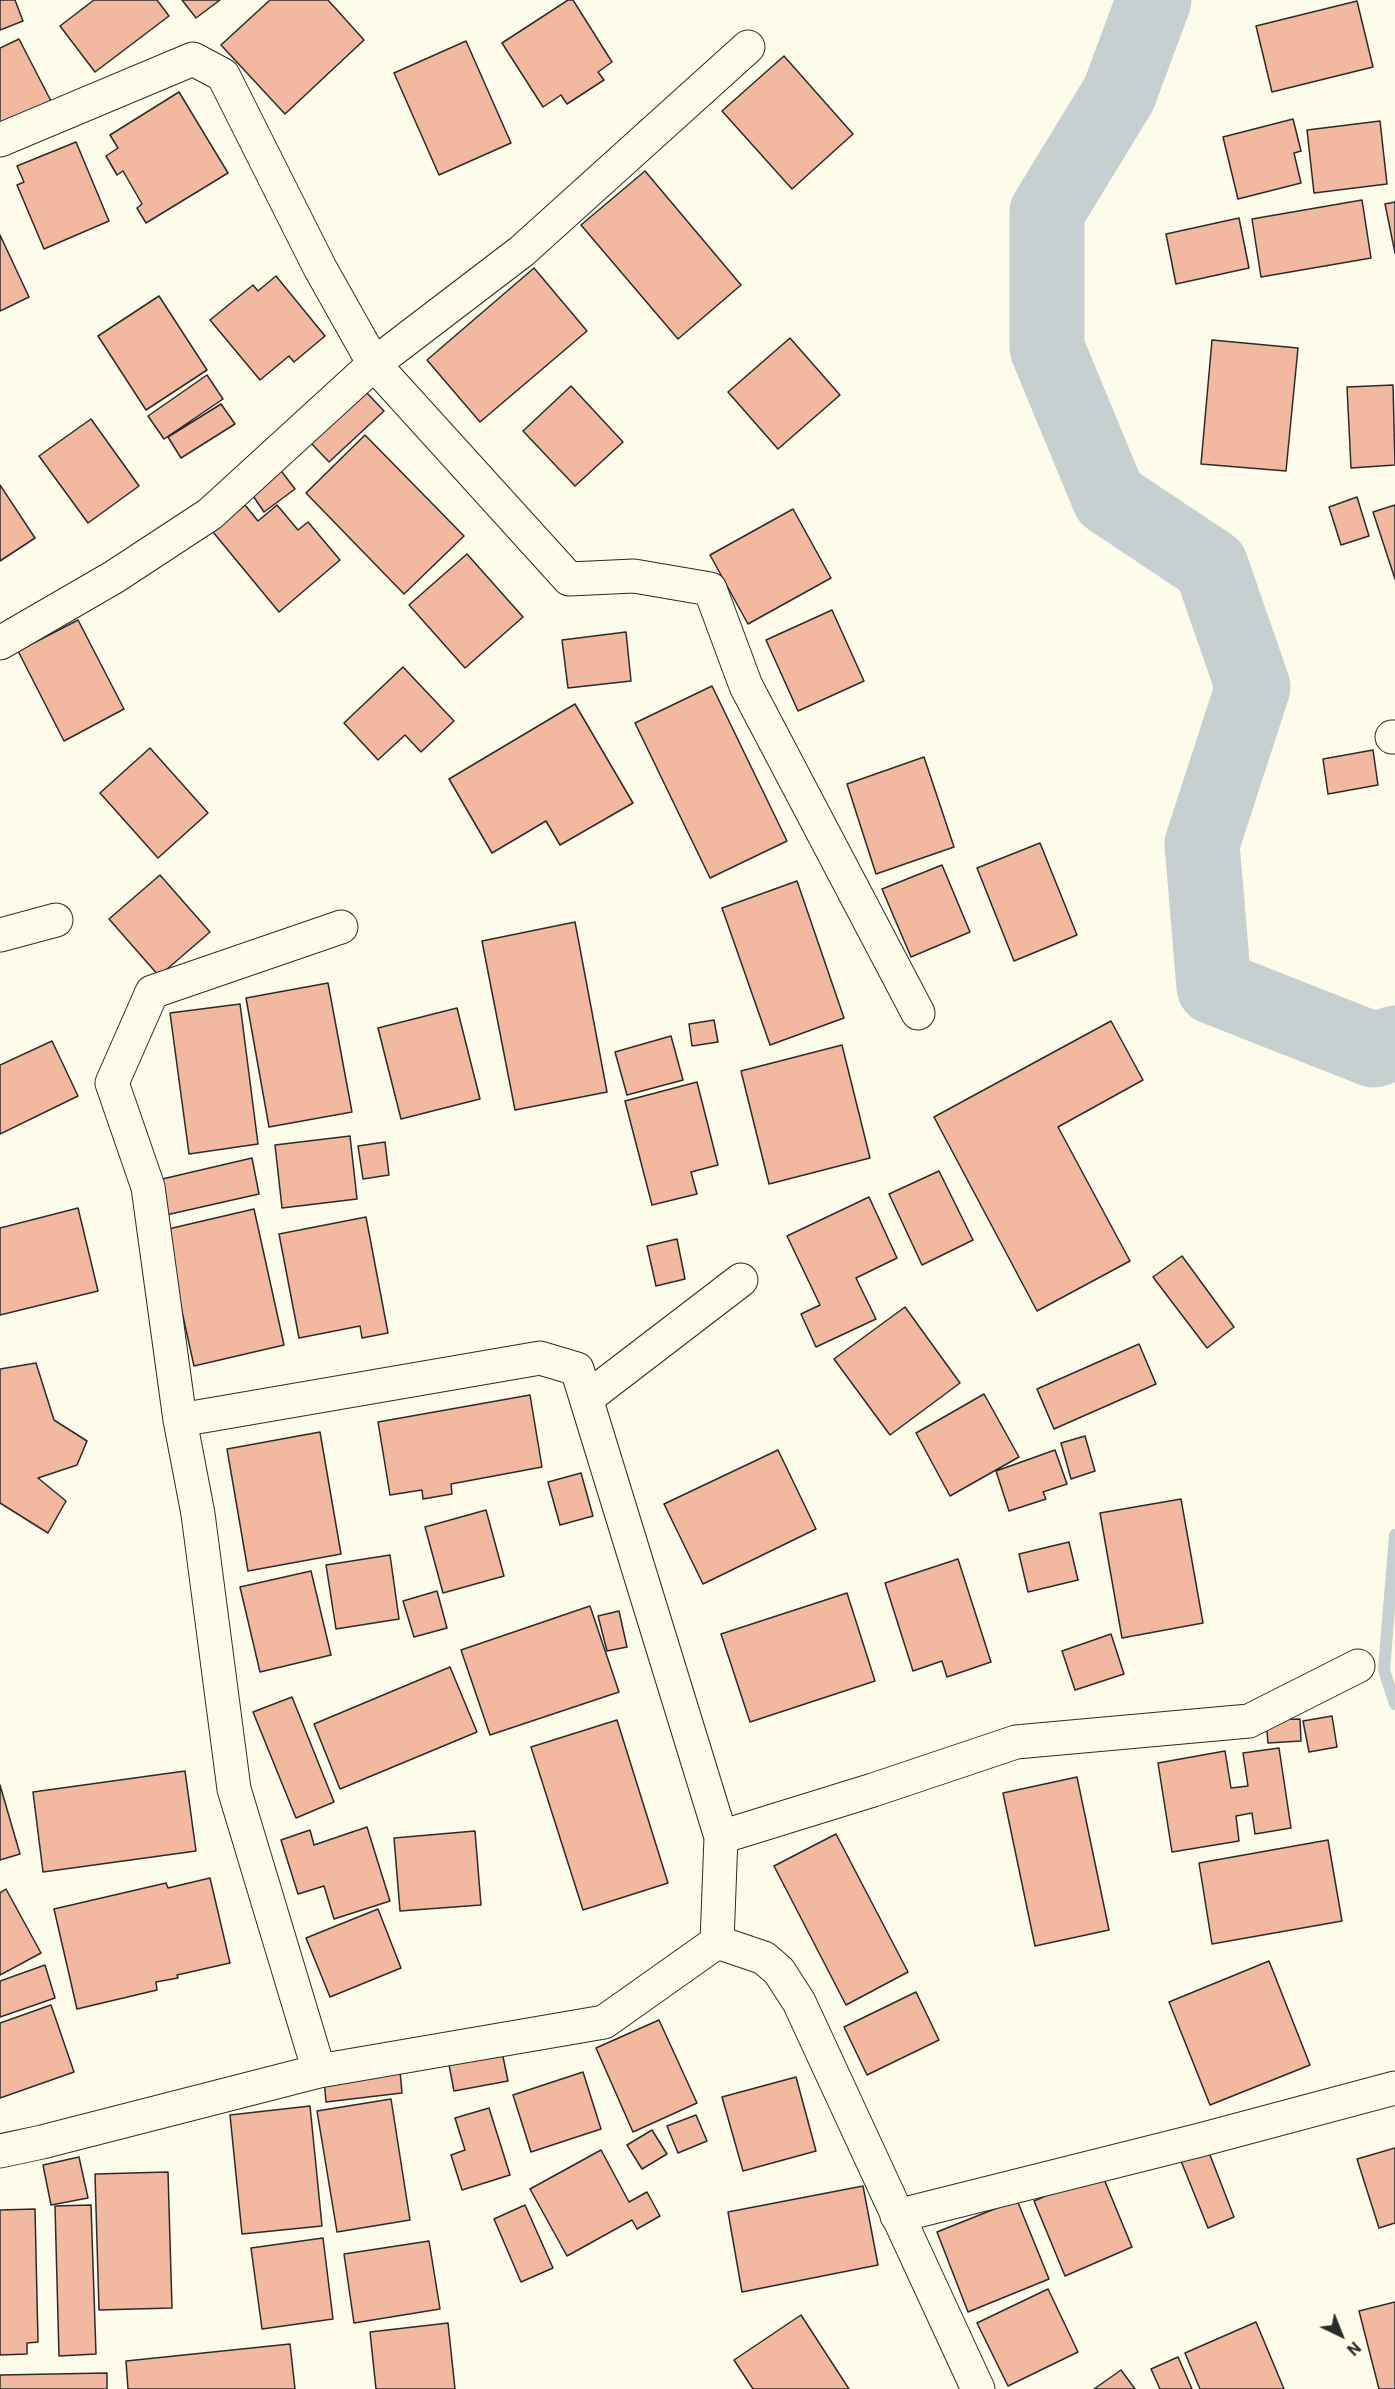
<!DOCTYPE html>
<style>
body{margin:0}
#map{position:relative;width:1395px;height:2389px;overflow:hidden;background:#fdfbea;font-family:Roboto,sans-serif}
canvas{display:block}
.north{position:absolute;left:1311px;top:2305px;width:60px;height:60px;-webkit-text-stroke:4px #fdfbea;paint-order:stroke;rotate:137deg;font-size:16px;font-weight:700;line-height:24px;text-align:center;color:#2b2b2b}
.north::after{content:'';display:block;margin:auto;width:21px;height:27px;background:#2b2b2b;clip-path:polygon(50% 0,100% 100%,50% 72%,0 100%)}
</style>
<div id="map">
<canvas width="1395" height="2389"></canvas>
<div class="north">N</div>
</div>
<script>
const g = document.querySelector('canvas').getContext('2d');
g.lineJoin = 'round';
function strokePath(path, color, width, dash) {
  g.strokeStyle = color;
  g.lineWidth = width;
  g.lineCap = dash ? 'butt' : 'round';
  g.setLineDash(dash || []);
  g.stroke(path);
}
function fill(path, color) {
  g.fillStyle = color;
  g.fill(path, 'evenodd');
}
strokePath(new Path2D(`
 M1395,1535L1384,1670L1395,1704`), '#c7d0d0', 12);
strokePath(new Path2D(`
 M1154,0L1119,94L1047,212V348L1109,498L1211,566L1253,687L1202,844L1214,987L1374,1050L1395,1043`), '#c7d0d0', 75);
const building = new Path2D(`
 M0,0H15L23,21L0,30Z
 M94,0H157L169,16L95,72L60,26Z
 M182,0H220L196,18Z
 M270,0H328L364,40L285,114L221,45Z
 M568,0H573L612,62L598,72L604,80L567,104L561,95L543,107L502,43Z
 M1357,1L1373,67L1272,92L1256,26Z
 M19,39L51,101L0,127V48Z
 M466,41L511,143L439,175L394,73Z
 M784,56L853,134L792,189L722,111Z
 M179,92L228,173L146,223L137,208L142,204L123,171L117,175L106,156L118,148L110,135Z
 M1293,119L1301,151L1294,153L1301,183L1238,199L1223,137Z
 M1380,121L1387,184L1314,193L1307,130Z
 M76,142L109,221L44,249L17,185L24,182L17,166Z
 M645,171L741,285L678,339L581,225Z
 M1362,200L1371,258L1261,277L1252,219Z
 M1395,202V253L1385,204Z
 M1239,218L1249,268L1176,284L1166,234Z
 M0,235L29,297L0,311Z
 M534,268L587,331L480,422L427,360Z
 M276,276L325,336L294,362L289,356L260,380L210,320L253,285L258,291Z
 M159,296L207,370L146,410L98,336Z
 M790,338L840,395L778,449L728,392Z
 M1212,340L1298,348L1286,471L1201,464Z
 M207,375L223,399L164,439L148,416Z
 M1393,385L1395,465L1351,468L1347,387Z
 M571,386L623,442L575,486L523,431Z
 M366,392L384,411L329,462L311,443Z
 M221,404L235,424L181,458L168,437Z
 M91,419L139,486L88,523L39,456Z
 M365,435L464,536L404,594L306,493Z
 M279,468L295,489L264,512L249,490Z
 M0,485L35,538L0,561Z
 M1357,497L1369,536L1341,545L1329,507Z
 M245,505L258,521L277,505L298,530L308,522L340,560L279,612L213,532Z
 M1395,505V579L1373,512Z
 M793,509L831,578L748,624L710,555Z
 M467,554L523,617L465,668L409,605Z
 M832,610L864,681L798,711L766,640Z
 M78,620L124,709L64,741L18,651Z
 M626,632L631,681L568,688L562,640Z
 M403,667L454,721L421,752L405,735L378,760L344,723Z
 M712,686L787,841L710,878L635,723Z
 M575,704L633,803L560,845L546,821L492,853L449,779Z
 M150,748L208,813L158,858L100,793Z
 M1373,750L1378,785L1328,794L1323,759Z
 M924,757L954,847L876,874L847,784Z
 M1040,843L1077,935L1014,961L977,868Z
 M942,865L970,932L911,957L882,889Z
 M160,875L210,932L159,976L109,919Z
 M797,881L844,1018L770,1045L722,908Z
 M575,922L607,1092L515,1110L482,941Z
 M328,983L352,1112L269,1127L246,998Z
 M240,1004L258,1144L189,1154L170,1013Z
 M457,1008L480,1099L401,1119L378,1028Z
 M714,1020L718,1042L692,1046L689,1024Z
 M1111,1021L1143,1080L1058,1127L1130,1261L1037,1311L934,1117Z
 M671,1036L683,1080L627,1095L615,1052Z
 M52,1041L78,1096L0,1134V1065Z
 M842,1045L870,1158L769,1184L741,1071Z
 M697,1082L718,1165L691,1172L697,1194L652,1205L625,1101Z
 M350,1136L357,1199L282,1208L275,1145Z
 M385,1142L389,1175L363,1179L358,1146Z
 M252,1158L259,1194L166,1215L158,1180Z
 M939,1171L973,1240L922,1265L889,1194Z
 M869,1197L897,1258L856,1278L876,1319L816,1347L801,1314L820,1305L787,1236Z
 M78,1208L98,1291L0,1315V1228Z
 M254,1209L284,1345L194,1366L164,1230Z
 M366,1217L388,1333L362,1338L360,1326L299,1338L279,1234Z
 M677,1239L685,1279L656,1286L647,1246Z
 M1182,1256L1234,1327L1207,1348L1153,1277Z
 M905,1307L960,1383L890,1435L834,1359Z
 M1139,1344L1156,1384L1054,1429L1037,1389Z
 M36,1363L54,1420L87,1441L77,1465L38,1478L66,1501L48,1533L0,1503V1369Z
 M984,1394L1019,1457L950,1496L916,1433Z
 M530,1395L542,1467L451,1484L452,1494L423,1499L422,1490L390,1495L378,1422Z
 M320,1432L341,1554L248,1571L227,1449Z
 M1085,1436L1095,1471L1071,1479L1061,1443Z
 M778,1450L816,1529L703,1584L664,1504Z
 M1055,1450L1067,1484L1043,1492L1046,1499L1009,1511L996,1471Z
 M581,1473L593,1516L560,1525L548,1482Z
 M1181,1499L1203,1623L1122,1638L1100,1513Z
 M486,1510L504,1576L443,1593L425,1527Z
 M1069,1542L1078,1580L1028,1592L1019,1554Z
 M390,1555L399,1619L336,1629L326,1565Z
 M958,1559L991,1662L947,1677L942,1661L913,1671L885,1583Z
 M311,1571L331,1655L260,1672L240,1587Z
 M437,1591L447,1628L414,1637L403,1601Z
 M847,1593L875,1681L750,1722L721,1634Z
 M590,1606L619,1692L490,1735L461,1650Z
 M619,1611L627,1647L607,1651L598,1616Z
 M1111,1634L1124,1674L1075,1690L1062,1651Z
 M450,1667L477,1732L340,1789L314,1724Z
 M292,1697L334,1802L296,1818L253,1712Z
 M1332,1716L1337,1747L1309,1752L1303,1721Z
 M1300,1719L1301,1741L1268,1743L1266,1720Z
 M617,1720L668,1883L583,1910L531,1747Z
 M1279,1748L1291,1828L1255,1834L1252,1813L1236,1816L1239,1841L1172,1852L1158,1763L1225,1751L1231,1788L1248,1786L1243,1753Z
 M185,1771L196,1851L43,1872L33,1792Z
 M1077,1777L1109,1930L1035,1946L1003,1793Z
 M0,1785L20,1854L0,1860Z
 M367,1827L390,1901L334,1919L324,1886L298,1894L281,1840L310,1830L314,1845Z
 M475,1831L481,1905L400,1911L394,1838Z
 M836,1834L908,1972L846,2005L774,1866Z
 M1328,1840L1342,1921L1212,1944L1199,1863Z
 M210,1878L230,1963L177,1975L178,1978L156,1982L157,1990L77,2009L54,1909L166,1883L168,1888Z
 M6,1889L41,1953L0,1975V1893Z
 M378,1909L401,1968L330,1997L306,1938Z
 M1269,1961L1310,2065L1210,2105L1169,2002Z
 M45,1965L55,1998L0,2017V1981Z
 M916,1992L939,2040L867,2075L844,2027Z
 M51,2005L74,2072L0,2098V2023Z
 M659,2020L697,2103L633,2132L596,2048Z
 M501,2047L508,2081L454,2091L449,2065Z
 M400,2071L402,2093L326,2102L324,2079Z
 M583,2072L601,2129L531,2152L513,2095Z
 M796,2077L816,2151L743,2171L722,2097Z
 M391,2099L410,2220L337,2232L317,2111Z
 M310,2106L322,2226L242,2234L230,2115Z
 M489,2108L510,2175L462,2190L451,2155L465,2150L455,2118Z
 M696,2115L707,2141L678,2153L667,2126Z
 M652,2130L667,2154L642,2169L627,2145Z
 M1395,2148V2223L1379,2228L1357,2159Z
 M601,2150L629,2202L647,2192L660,2216L637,2229L632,2220L567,2256L530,2189Z
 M1208,2150L1234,2217L1208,2228L1181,2161Z
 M79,2157L88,2198L51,2205L43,2165Z
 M168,2172L172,2308L99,2310L95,2174Z
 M1101,2172L1132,2247L1065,2276L1034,2201Z
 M863,2186L878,2265L742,2292L728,2212Z
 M1017,2200L1049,2279L968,2312L937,2232Z
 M91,2205L96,2354L59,2356L55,2206Z
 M525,2205L553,2268L521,2282L494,2219Z
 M35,2209L38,2342L27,2343V2354L0,2355V2210Z
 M323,2238L333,2319L262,2329L251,2248Z
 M429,2241L440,2309L354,2323L344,2254Z
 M1048,2289L1078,2352L1008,2386L977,2323Z
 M1395,2302V2389H1379L1359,2311Z
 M801,2315L849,2389H753L734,2360Z
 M1256,2322L1284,2389H1200L1185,2353Z
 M448,2323L455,2389H376L370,2332Z
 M290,2344L295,2389H128L126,2361Z
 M1178,2357L1192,2389H1160L1151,2369Z
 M1121,2370L1135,2389H1094Z
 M107,2373V2389H0V2375Z`);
fill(building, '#f2b8a0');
strokePath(building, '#2b2b2b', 1.5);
const street = new Path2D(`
 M0,140L193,59L223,75L320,268L374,364L569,579L634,576L710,589L746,686L918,1013
 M0,643L114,577L210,514L374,364L522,251L748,47
 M1392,737H1395
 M0,935L56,920
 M587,1398L741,1280
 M180,1420L540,1358L577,1369L721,1837
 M717,1942L764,1958L779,1971L799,2002L978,2389
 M319,2071L234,1789L198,1514L180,1420L148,1187L112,1083L152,992L341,927
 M0,2151L42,2142L319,2071L604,2022L717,1942L721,1837L873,1790L1016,1742L1249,1721L1358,1666
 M897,2216L1200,2140L1395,2088`);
strokePath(street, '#2b2b2b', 35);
strokePath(street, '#fdfbea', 33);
</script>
